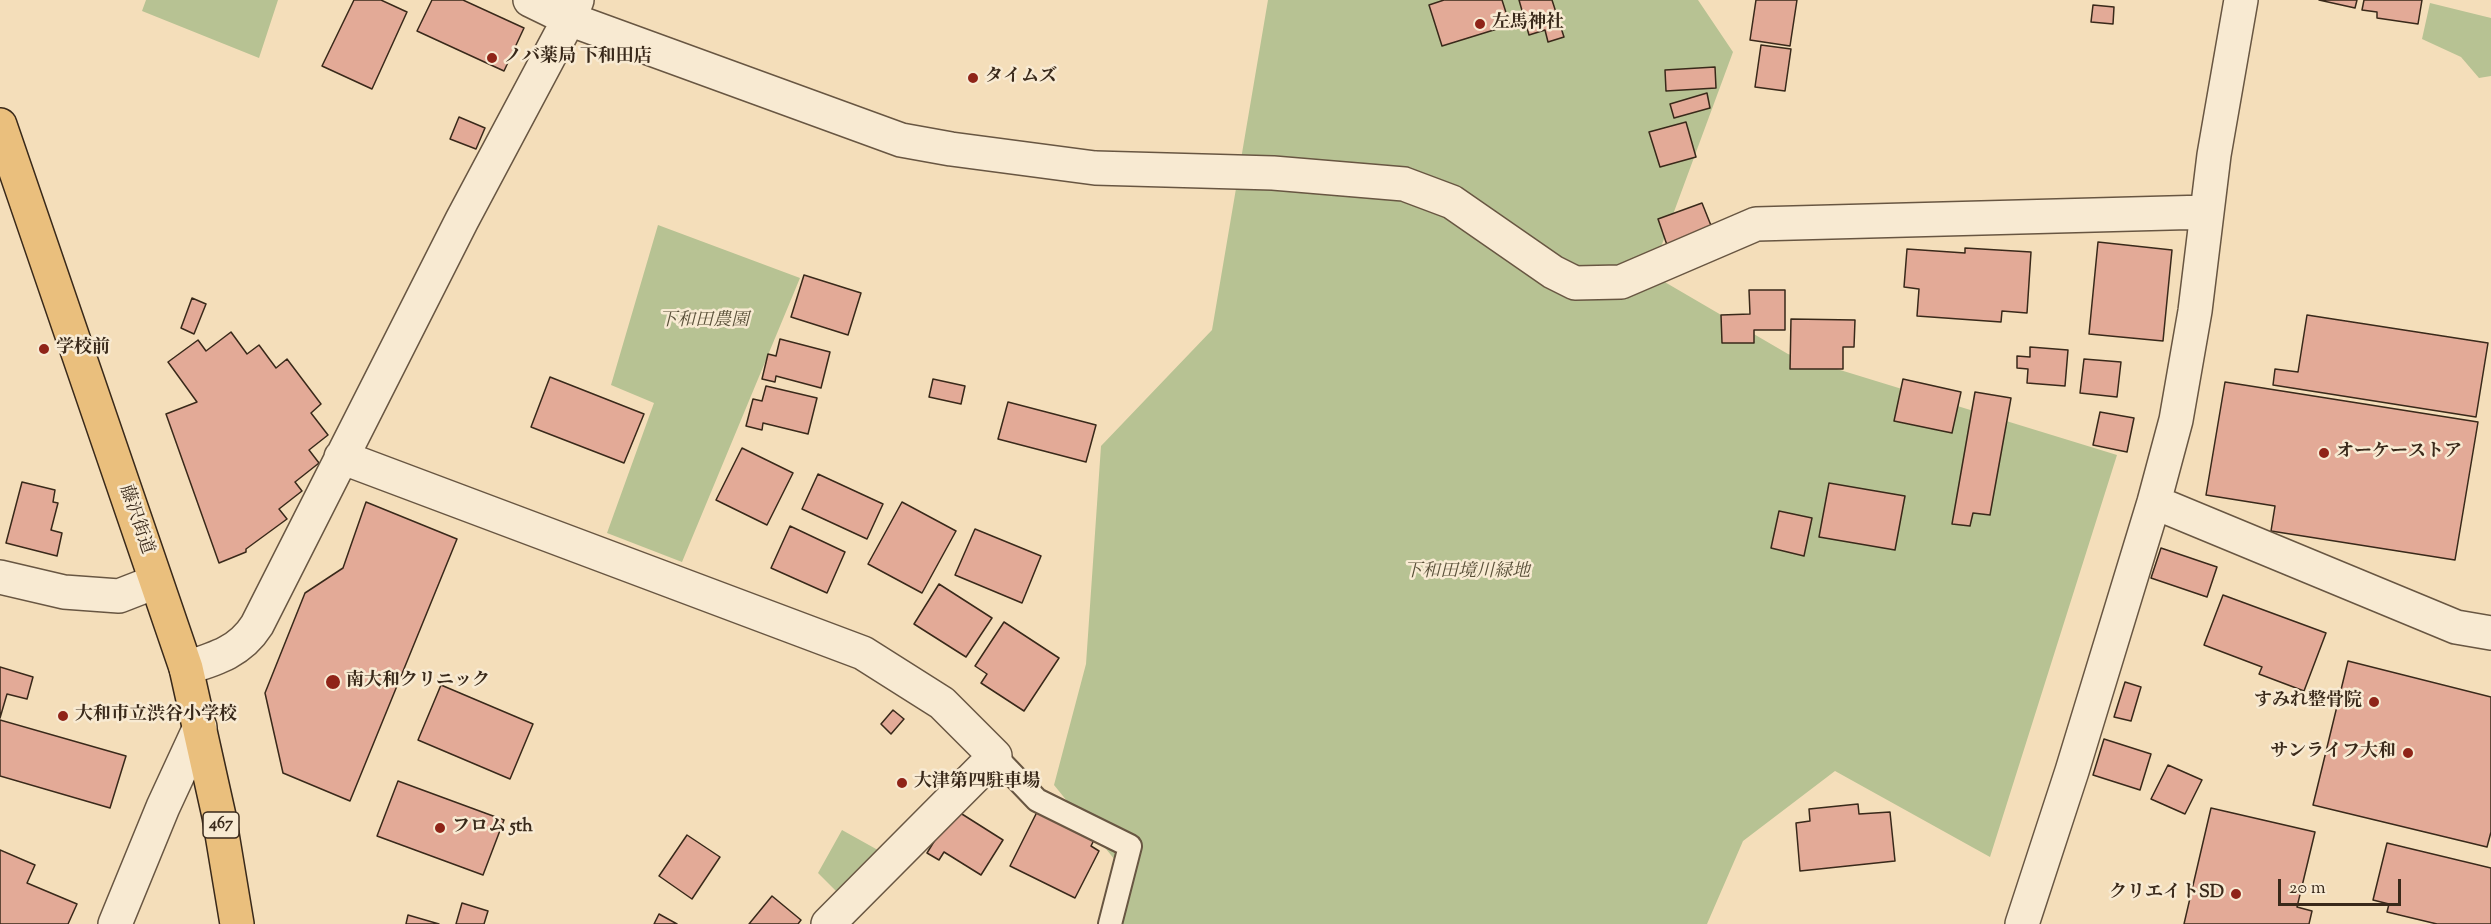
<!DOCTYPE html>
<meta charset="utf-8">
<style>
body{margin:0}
#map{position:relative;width:2491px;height:924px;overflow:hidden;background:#f4deba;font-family:"Sorts Mill Goudy",serif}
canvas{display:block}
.scale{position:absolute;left:2278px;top:879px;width:123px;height:27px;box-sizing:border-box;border:3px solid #39291a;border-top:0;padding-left:8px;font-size:18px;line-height:21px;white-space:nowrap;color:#39291a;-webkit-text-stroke:4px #f8ead2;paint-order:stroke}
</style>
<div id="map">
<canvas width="2491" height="924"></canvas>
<div class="scale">20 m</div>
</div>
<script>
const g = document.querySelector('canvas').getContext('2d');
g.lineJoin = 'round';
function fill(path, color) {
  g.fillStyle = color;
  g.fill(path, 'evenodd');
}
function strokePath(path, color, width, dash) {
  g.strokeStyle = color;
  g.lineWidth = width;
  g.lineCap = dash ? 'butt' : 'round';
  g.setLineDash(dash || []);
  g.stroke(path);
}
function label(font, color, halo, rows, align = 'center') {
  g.font = font + ' "Sorts Mill Goudy","Noto Serif JP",serif';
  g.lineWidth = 5;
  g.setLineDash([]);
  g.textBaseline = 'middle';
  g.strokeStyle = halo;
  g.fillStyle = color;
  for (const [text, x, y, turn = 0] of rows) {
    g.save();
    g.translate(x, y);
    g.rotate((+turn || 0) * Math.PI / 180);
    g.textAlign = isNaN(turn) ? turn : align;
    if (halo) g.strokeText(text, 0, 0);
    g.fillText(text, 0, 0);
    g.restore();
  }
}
fill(new Path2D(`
 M146,0H278L259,58L142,11Z
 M1268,0H1698L1733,52L1651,274L1788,354L2117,455L1990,857L1835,771L1743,841L1707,924H1106L1115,860L1054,785L1086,664L1101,446L1212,330Z
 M2430,3L2491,18V76L2479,78L2461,57L2422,39Z
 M658,225L800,278L682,562L607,533L654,403L611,385Z
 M842,830L885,854L843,898L818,873Z`), '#b7c293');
const building = new Path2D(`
 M354,0H381L407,12L372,89L322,66Z
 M432,0H463L524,28L504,71L417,31Z
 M1444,0H1502L1510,25L1442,46L1429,5Z
 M1519,0H1552L1564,37L1548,42L1545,30L1529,35Z
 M1756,0H1797L1790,46L1750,40Z
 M2319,0H2357L2355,8Z
 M2364,0H2422L2418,24L2377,18V12L2362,10Z
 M2093,5L2114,7L2113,24L2091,22Z
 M1761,45L1791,49L1785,91L1755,87Z
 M1715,67L1716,88L1666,91L1665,70Z
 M1707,93L1710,108L1674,118L1670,104Z
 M459,117L485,128L476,149L450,139Z
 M1686,122L1696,157L1660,167L1649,132Z
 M1702,203L1712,228L1667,245L1658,219Z
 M2098,242L2172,250L2163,341L2089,334Z
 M1965,248L2031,252L2027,313L2002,311L2001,322L1917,316L1919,289L1904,287L1907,249L1965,253Z
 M804,275L861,293L848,335L791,317Z
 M1749,290H1785V330H1754V343H1722L1721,315L1750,314Z
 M192,298L206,304L194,334L181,328Z
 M2307,315L2488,343L2476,417L2273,385L2275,369L2298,372Z
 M1791,319L1855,320L1854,347H1843V369H1790Z
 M231,332L247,354L259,345L276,368L287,359L321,404L311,413L328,435L309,450L319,463L295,482L302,491L279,509L287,519L246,549V552L219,563L166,414L197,402L168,362L198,340L206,351Z
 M780,339L830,352L821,388L776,376L775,382L762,379L768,354L776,356Z
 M2030,347L2068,350L2065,386L2027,383L2028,369L2017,368V356L2030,357Z
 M2084,359L2121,362L2117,397L2080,393Z
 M550,377L644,414L624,463L531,427Z
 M933,379L965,386L961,404L929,397Z
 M1903,379L1961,392L1952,433L1894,421Z
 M2225,382L2478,422L2455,560L2271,531L2275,506L2206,495Z
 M766,386L817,398L808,434L763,423L762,430L746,426L753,399L762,401Z
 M1975,392L2011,398L1990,515L1973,513L1970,526L1952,524Z
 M1008,402L1096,425L1086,462L998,439Z
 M2100,412L2134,418L2127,452L2093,445Z
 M742,448L793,473L767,525L716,500Z
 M818,474L883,504L867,539L802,509Z
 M22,482L55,490L53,502L58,503L51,530L62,533L57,556L6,543Z
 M1829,483L1905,496L1895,550L1819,537Z
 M366,502L457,539L350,801L283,773L265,693L305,593L343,568Z
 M902,502L956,531L922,593L868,564Z
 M1779,511L1812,518L1804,556L1771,548Z
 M790,526L845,552L827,593L771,568Z
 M975,529L1041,556L1022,603L955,575Z
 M2161,548L2217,567L2207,597L2151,578Z
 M939,584L992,618L966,657L914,624Z
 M2223,595L2326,633L2304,691L2259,674L2262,667L2204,645Z
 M1004,622L1059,658L1024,711L981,683L987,674L975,666Z
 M2348,661L2491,697V832L2487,847L2313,805Z
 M0,667L33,677L27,699L7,694L0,718Z
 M2125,682L2141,687L2131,721L2114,717Z
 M441,685L533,724L510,779L418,740Z
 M893,710L904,719L891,734L881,724Z
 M0,720L126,756L110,808L0,776Z
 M2104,739L2151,754L2140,790L2093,775Z
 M2168,765L2202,780L2185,814L2151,799Z
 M398,781L504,820L483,875L377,836Z
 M1858,804L1859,814L1890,812L1895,861L1800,871L1796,823L1810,821L1809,809Z
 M2211,808L2315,832L2297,907L2312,911L2309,924H2184Z
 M954,809L1003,840L981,875L944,852L939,860L927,853Z
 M1037,812L1094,840L1091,846L1099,851L1075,898L1010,866Z
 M687,835L720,857L692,899L659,876Z
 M2387,843L2491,868V924H2437L2387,912L2389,904L2373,900Z
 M0,850L35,865L27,883L77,904L68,924H0Z
 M772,896L801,920L798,924H749Z
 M462,903L488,911L484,924H456Z
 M659,914L677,924H654Z
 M408,915L439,924H406Z`);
fill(building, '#e3aa97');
strokePath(building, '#39291a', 1.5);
const lane = new Path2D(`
 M995,756L1037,800L1130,846L1110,924`);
const street = new Path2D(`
 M530,0L569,19L901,140L951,149L1095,168L1273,173L1404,184L1452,202L1553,272L1575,283L1621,282L1756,224L2207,212
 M341,457L863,653L942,703L995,756L828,924
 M2154,502L2456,627L2491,633
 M0,577L64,592L119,596L155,582
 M186,668C215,659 240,652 257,625L462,220L569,19L577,0
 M115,924L163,807L200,727
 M2022,924L2072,771L2154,502L2176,420L2195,311L2214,155L2241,0`);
const highway = new Path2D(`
 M0,125L186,668L219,816L237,924`);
strokePath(lane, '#685642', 26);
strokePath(street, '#685642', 36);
strokePath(highway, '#39291a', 36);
strokePath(lane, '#f8ead2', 22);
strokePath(street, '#f8ead2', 33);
strokePath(highway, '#eabf7d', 33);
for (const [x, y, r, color] of [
 [1480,24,6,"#8f2418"],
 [492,58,6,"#8f2418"],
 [973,78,6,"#8f2418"],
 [44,349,6,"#8f2418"],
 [2324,453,6,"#8f2418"],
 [333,682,8,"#8f2418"],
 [2374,702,6,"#8f2418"],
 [63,716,6,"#8f2418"],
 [2408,753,6,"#8f2418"],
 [902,783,6,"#8f2418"],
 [440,828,6,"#8f2418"],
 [2236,894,6,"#8f2418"]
]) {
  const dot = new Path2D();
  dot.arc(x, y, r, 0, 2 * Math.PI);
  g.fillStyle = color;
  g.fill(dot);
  strokePath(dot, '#f8ead2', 2);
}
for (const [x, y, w] of [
 [221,825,36]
]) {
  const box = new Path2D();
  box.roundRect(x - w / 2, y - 13, w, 26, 4.5);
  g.fillStyle = '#f8ead2';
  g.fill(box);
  strokePath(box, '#39291a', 1.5);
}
label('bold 16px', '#39291a', null, [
 ["467",221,825]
]);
label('bold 18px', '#39291a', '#f8ead2', [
 ["左馬神社",1492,24],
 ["ノバ薬局 下和田店",504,58],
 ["タイムズ",985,78],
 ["学校前",56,349],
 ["オーケーストア",2336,453],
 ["南大和クリニック",346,682],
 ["すみれ整骨院",2362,702,"right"],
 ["大和市立渋谷小学校",75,716],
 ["サンライフ大和",2396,753,"right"],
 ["大津第四駐車場",914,783],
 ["フロム 5th",452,828],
 ["クリエイトSD",2224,894,"right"]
], 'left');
label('italic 18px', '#584f38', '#f8ead2', [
 ["下和田農園",704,322],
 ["下和田境川緑地",1467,573]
]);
label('18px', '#39291a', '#f8ead2', [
 ["藤沢街道",135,520,71]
]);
</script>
